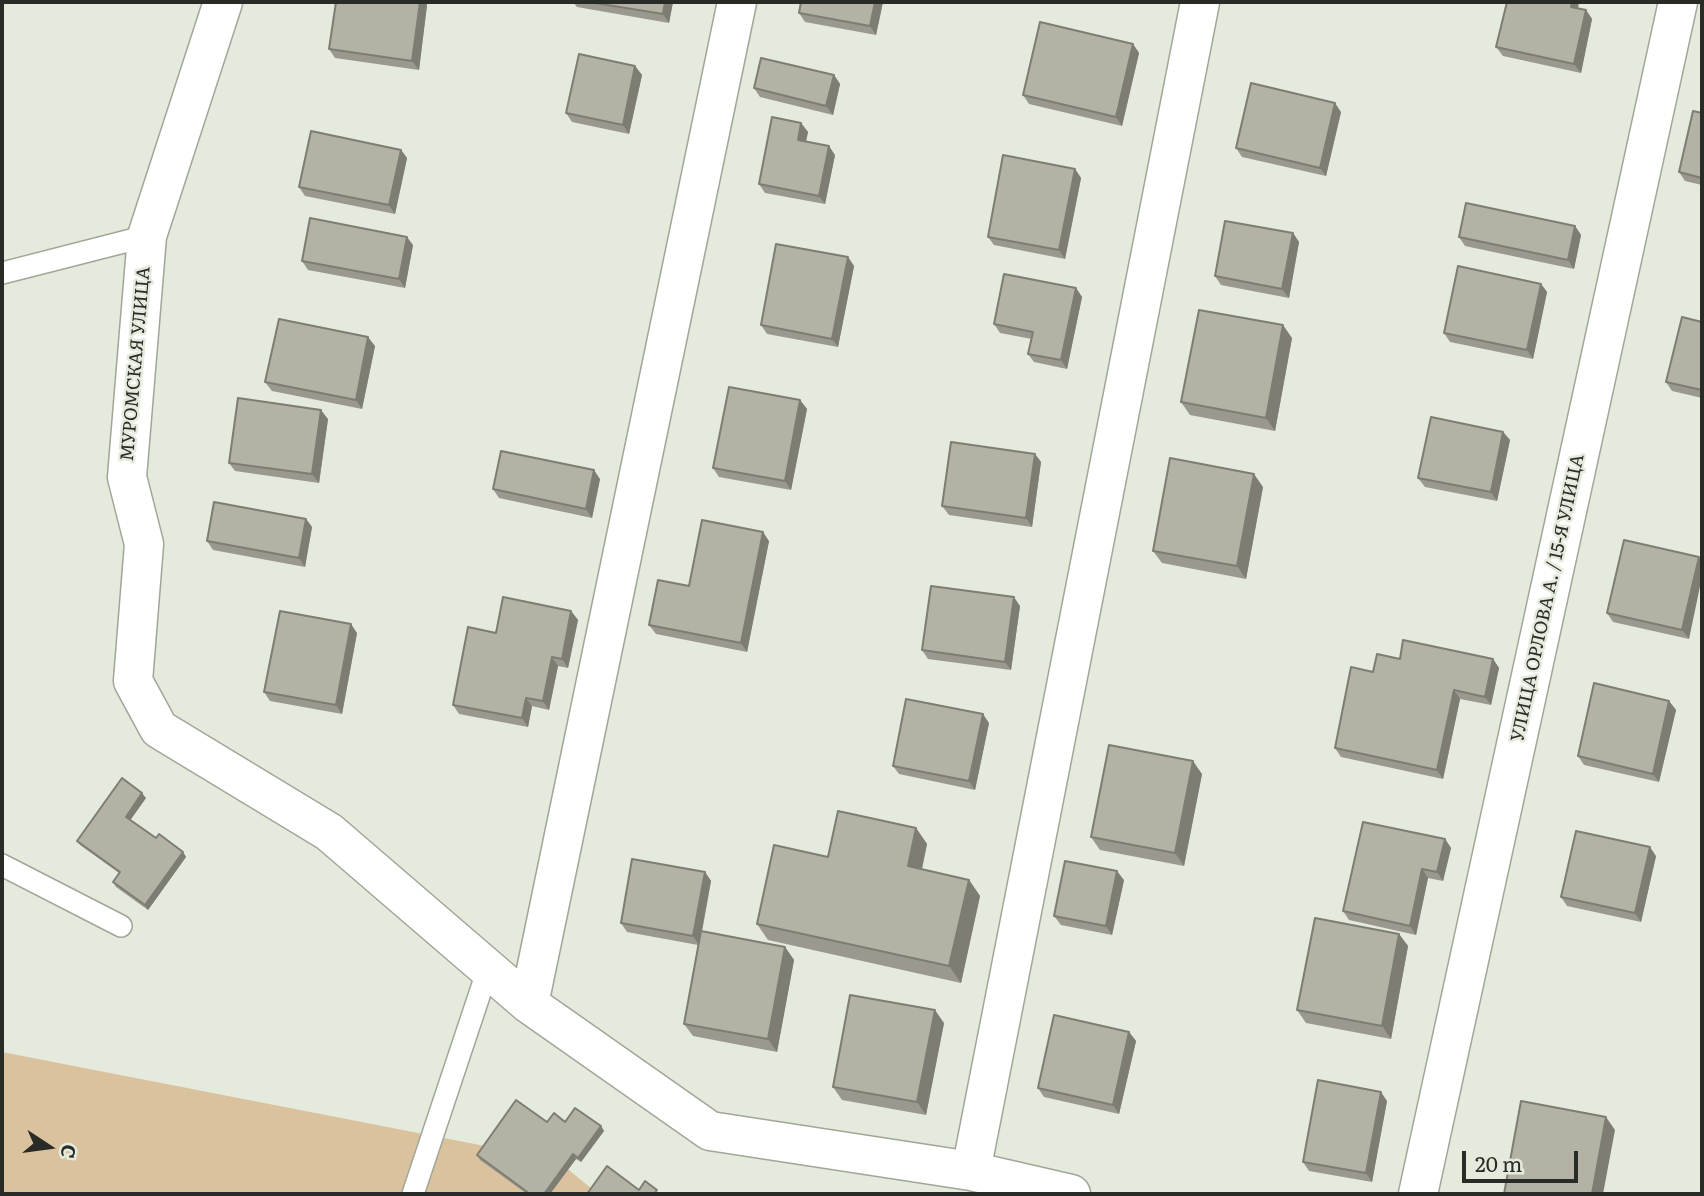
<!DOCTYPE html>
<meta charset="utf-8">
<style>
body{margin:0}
#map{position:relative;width:1704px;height:1196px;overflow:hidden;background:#e4eadc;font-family:Literata,serif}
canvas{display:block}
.frame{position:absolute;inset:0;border:4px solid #292b26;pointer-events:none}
.north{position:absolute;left:14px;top:1112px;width:70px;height:70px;-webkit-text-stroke:5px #e4eadc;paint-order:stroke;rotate:103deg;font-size:19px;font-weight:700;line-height:28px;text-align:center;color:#292b26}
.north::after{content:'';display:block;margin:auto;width:24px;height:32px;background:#292b26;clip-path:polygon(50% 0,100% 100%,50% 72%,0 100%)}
.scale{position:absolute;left:1462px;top:1151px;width:116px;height:32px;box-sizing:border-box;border:4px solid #292b26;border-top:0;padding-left:9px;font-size:21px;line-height:24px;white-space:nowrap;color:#292b26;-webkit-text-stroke:5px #e4eadc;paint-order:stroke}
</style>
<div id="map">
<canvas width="1704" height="1196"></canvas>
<div class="frame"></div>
<div class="north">С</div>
<div class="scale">20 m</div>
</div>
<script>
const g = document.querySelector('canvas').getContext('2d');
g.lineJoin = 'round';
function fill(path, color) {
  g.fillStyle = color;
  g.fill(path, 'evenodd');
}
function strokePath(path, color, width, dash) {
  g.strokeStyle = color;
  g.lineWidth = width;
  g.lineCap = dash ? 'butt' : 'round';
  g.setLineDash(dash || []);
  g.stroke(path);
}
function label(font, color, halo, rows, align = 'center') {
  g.font = font + ' Literata,serif';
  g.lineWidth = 5;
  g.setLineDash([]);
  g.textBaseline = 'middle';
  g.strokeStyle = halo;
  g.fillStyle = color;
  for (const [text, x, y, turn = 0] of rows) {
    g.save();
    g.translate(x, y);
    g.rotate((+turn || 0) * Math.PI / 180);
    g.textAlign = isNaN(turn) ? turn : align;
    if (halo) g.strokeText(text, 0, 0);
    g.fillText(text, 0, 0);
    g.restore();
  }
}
fill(new Path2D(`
 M2,1052L557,1160L598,1194H2Z`), '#dbc29e');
const service = new Path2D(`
 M2,273L147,236
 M2,865L121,926
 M413,1194L488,969`);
const minor = new Path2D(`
 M223,2L147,236L127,477L144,544L133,681L159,729L329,832L529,1004L710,1131L971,1171L1071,1194
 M529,1004L737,2
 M971,1171L1200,2
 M1418,1194L1678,2`);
strokePath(service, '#a1a699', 24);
strokePath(minor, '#a1a699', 41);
strokePath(service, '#fff', 21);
strokePath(minor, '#fff', 38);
fill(new Path2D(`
 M336,2H425L427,5L419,70L335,58L329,49Z
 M573,2H673L669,23L577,7Z
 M883,2L876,35L805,22L799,13Z
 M1578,8L1586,10L1592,19L1581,73L1503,56L1496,47Z
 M1133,44L1139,53L1122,126L1029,104L1023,95Z
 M635,66L642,75L629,134L572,122L566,113Z
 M834,75L840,84L833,115L760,97L754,88Z
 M1341,112L1326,176L1242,157L1236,148Z
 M1702,113V185L1685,181L1679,172Z
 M801,123L808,132L806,142L835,155L825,204L765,193L759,184Z
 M401,150L407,158L395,214L305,196L299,187Z
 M1075,169L1081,178L1065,259L994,245L988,237Z
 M1575,226L1581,235L1574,269L1465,246L1459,237Z
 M1293,233L1299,242L1289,298L1221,285L1215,276Z
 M413,245L405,288L308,270L302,261Z
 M848,257L854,266L838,347L767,334L761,325Z
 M1541,284L1547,292L1533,359L1450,342L1444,333Z
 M1076,288L1082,297L1067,369L1034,362L1028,354L1032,339L1000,333L994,324Z
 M1702,322V398L1672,391L1666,382Z
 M1292,338L1275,431L1190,415L1181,402Z
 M375,346L362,409L272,391L265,382Z
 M800,400L807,409L791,490L719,477L713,468Z
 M328,419L319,483L235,471L229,463Z
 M1503,432L1510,440L1497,501L1425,487L1418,478Z
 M1035,454L1041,462L1032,527L949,515L942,506Z
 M600,479L592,518L499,498L493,489Z
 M1263,487L1246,579L1162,563L1153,551Z
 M306,519L312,527L305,567L213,550L207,541Z
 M1624,540L1689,639L1613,622L1607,613Z
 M769,541L747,652L656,634L649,625L689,586Z
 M1020,606L1011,670L928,659L922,650Z
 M571,611L578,620L568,668L558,666L549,710L532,706L528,727L459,714L453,705L496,633Z
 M357,633L342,714L270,701L264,692Z
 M1400,659H1493L1499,668L1491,705L1460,699L1443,779L1341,757L1335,748Z
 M1669,701L1676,710L1659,782L1584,765L1578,756Z
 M989,723L975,790L899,774L893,766Z
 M1202,774L1184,866L1100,850L1091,837Z
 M146,798L130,820L156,838L183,852L186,857L148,910L116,887L113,882L119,873L80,845L77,841Z
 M916,828L927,844L922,869L969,880L980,896L961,983L768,940L757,924L828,857Z
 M1445,839L1451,848L1443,881L1428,878L1416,935L1349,920L1343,911Z
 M1656,856L1641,922L1567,906L1561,897Z
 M705,872L711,881L702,932L785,947L794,960L777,1052L693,1036L684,1024L698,945L627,932L621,923Z
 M1124,880L1112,935L1061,925L1054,916Z
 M1399,934L1408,946L1391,1039L1306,1023L1297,1010Z
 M944,1023L926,1115L842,1100L833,1087Z
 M1129,1032L1136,1041L1119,1114L1044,1097L1038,1088Z
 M1387,1101L1372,1182L1309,1171L1303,1162Z
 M547,1122H565L601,1126L604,1131L581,1162L576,1159L550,1194H527L480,1160L477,1155Z`), '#9b998d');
fill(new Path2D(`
 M420,2H425L427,5L419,70L412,61Z
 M665,2H673L669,23L663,14Z
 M875,2H883L876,35L870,26Z
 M1572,2H1579L1577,16L1571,7Z
 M1586,10L1592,19L1581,73L1574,64Z
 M1133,44L1139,53L1122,126L1116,117Z
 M635,66L642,75L629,134L623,125Z
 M834,75L840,84L833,115L826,106Z
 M1335,103L1341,112L1326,176L1320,168Z
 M801,123L808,132L804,149L798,140Z
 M829,146L835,155L825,204L819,196Z
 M401,150L407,158L395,214L389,205Z
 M1075,169L1081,178L1065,259L1059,250Z
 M1575,226L1581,235L1574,269L1568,260Z
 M1293,233L1299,242L1289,298L1282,289Z
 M407,237L413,245L405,288L399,279Z
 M848,257L854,266L838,347L832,339Z
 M1541,284L1547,292L1533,359L1527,350Z
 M1076,288L1082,297L1067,369L1061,360Z
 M1283,325L1292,338L1275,431L1266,418Z
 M368,337L375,346L362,409L356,400Z
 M800,400L807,409L791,490L785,481Z
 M321,410L328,419L319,483L312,474Z
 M1503,432L1510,440L1497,501L1491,492Z
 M1035,454L1041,462L1032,527L1026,518Z
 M594,470L600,479L592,518L586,509Z
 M1254,474L1263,487L1246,579L1237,566Z
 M306,519L312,527L305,567L299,558Z
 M763,532L769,541L747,652L741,643Z
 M1699,557L1702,563V577L1689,639L1682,630Z
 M1014,597L1020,606L1011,670L1005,662Z
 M571,611L578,620L568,668L562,659Z
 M351,624L357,633L342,714L336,705Z
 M552,657L558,666L549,710L543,701Z
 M1493,659L1499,668L1491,705L1485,697Z
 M1454,690L1460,699L1443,779L1437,770Z
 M526,698L532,706L528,727L522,718Z
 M1669,701L1676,710L1659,782L1653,774Z
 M983,714L989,723L975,790L969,781Z
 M1193,761L1202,774L1184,866L1175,853Z
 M142,793L146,798L129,822L126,817Z
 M916,828L927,844L919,882L908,866Z
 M1445,839L1451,848L1443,881L1437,872Z
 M1650,847L1656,856L1641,922L1635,913Z
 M183,852L186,857L148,910L145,905Z
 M1422,869L1428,878L1416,935L1410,926Z
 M1117,871L1124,880L1112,935L1106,926Z
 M705,872L711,881L699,945L693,936Z
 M969,880L980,896L961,983L949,966Z
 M1399,934L1408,946L1391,1039L1382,1026Z
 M785,947L794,960L777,1052L768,1039Z
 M935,1010L944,1023L926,1115L917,1102Z
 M1129,1032L1136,1041L1119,1114L1113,1105Z
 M1381,1092L1387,1101L1372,1182L1366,1173Z
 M1606,1117L1615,1130L1603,1194H1592Z
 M601,1126L604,1131L581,1162L578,1158Z
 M573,1154L576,1159L550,1194H544Z`), '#7e7d73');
const building = new Path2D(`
 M336,2H420L412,61L329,49Z
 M589,2H665L663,14Z
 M801,2H875L870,26L799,13Z
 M1507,2H1572L1571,7L1586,10L1574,64L1496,47Z
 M1040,22L1133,44L1116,117L1023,95Z
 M579,54L635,66L623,125L566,113Z
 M761,58L834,75L826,106L754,88Z
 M1251,83L1335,103L1320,168L1236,148Z
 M1693,111L1702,113V178L1679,172Z
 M772,117L801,123L798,140L829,146L819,196L759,184Z
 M311,131L401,150L389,205L299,187Z
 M1003,155L1075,169L1059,250L988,237Z
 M1466,203L1575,226L1568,260L1459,237Z
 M310,218L407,237L399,279L302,261Z
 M1225,221L1293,233L1282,289L1215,276Z
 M776,244L848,257L832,339L761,325Z
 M1458,266L1541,284L1527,350L1444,333Z
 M1004,274L1076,288L1061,360L1028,354L1033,332L994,324Z
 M1199,310L1283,325L1266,418L1181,402Z
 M1682,317L1702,322V390L1666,382Z
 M279,319L368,337L356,400L265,382Z
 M729,387L800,400L785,481L713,468Z
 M238,398L321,410L312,474L229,463Z
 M1431,417L1503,432L1491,492L1418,478Z
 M951,442L1035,454L1026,518L942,506Z
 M501,451L594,470L586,509L493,489Z
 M1170,458L1254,474L1237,566L1153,551Z
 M214,502L306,519L299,558L207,541Z
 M702,520L763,532L741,643L649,625L658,580L689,586Z
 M1624,540L1699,557L1682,630L1607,613Z
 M931,586L1014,597L1005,662L922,650Z
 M503,597L571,611L562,659L552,657L543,701L526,698L522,718L453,705L468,627L496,633Z
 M280,611L351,624L336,705L264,692Z
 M1403,640L1493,659L1485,697L1454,690L1437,770L1335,748L1351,667L1373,672L1377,654L1400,659Z
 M1594,683L1669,701L1653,774L1578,756Z
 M906,699L983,714L969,781L893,766Z
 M1109,745L1193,761L1175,853L1091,837Z
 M122,778L142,793L126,817L156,838L159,834L183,852L145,905L113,882L120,872L77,841Z
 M838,811L916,828L908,866L969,880L949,966L757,924L774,845L828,857Z
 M1363,822L1445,839L1437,872L1422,869L1410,926L1343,911Z
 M1576,831L1650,847L1635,913L1561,897Z
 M632,859L705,872L693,936L621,923Z
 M1065,861L1117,871L1106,926L1054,916Z
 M1315,918L1399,934L1382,1026L1297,1010Z
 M701,931L785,947L768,1039L684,1024Z
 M850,995L935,1010L917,1102L833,1087Z
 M1054,1015L1129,1032L1113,1105L1038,1088Z
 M1318,1080L1381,1092L1366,1173L1303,1162Z
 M516,1100L547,1122L554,1113L565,1122L575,1108L601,1126L578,1158L573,1154L544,1194H530L477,1155Z
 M1521,1101L1606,1117L1592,1194H1504Z
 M607,1166L639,1190L645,1181L657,1190L654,1194H587Z`);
fill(building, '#b4b2a4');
strokePath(building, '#7e7d73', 2);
label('18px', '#292b26', '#e4eadc', [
 ["МУРОМСКАЯ УЛИЦА",136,364,-85],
 ["УЛИЦА ОРЛОВА А. / 15-Я УЛИЦА",1548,598,-78]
]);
</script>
